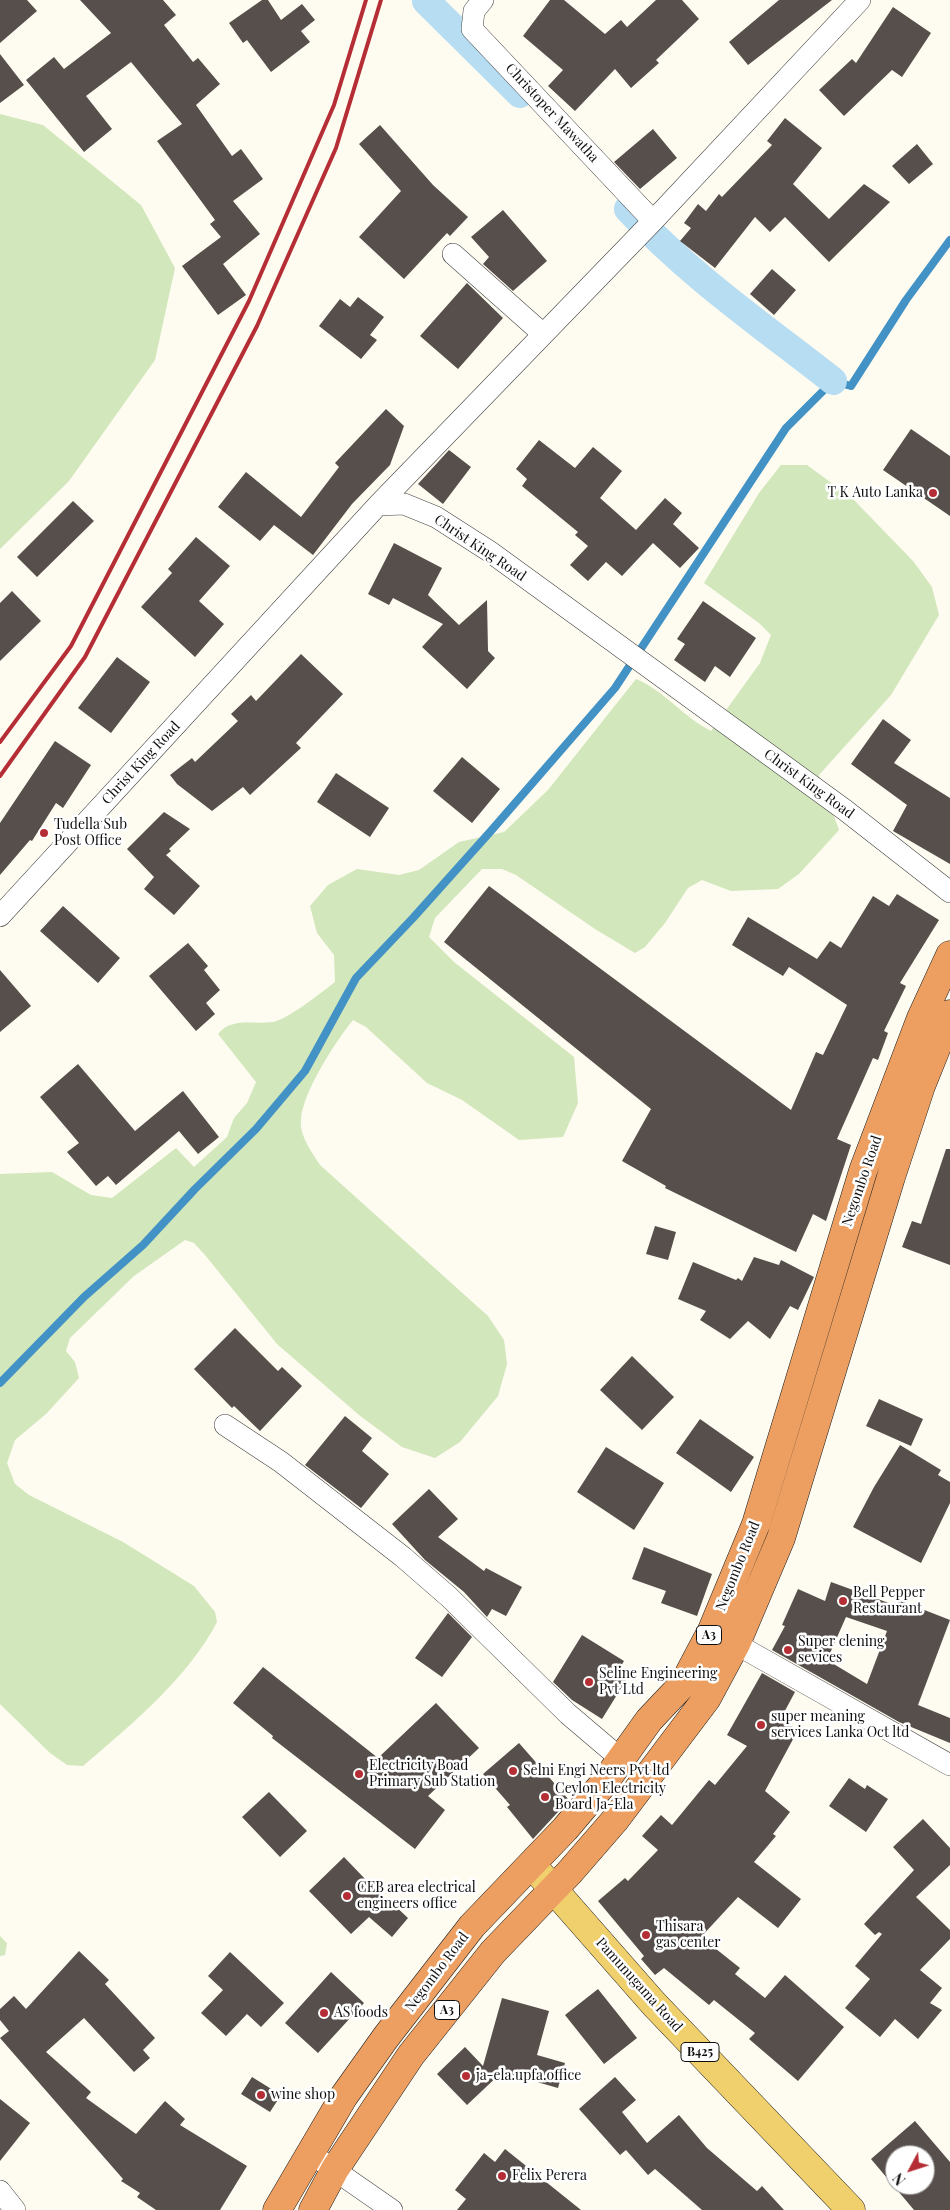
<!DOCTYPE html>
<style>
body{margin:0}
#map{position:relative;width:950px;height:2210px;overflow:hidden;background:#fefbf0;font-family:"Playfair Display",serif}
canvas{display:block}
.north{position:absolute;left:885px;top:2145px;width:50px;height:50px;box-sizing:border-box;background:#fff;border:1px solid #9f9f9f;border-radius:50%;rotate:230deg;font-size:14px;font-weight:700;line-height:20px;text-align:center;color:#0e0e0e}
.north::after{content:'';display:block;margin:auto;width:18px;height:22px;background:#b62e35;clip-path:polygon(50% 0,100% 100%,50% 72%,0 100%)}
</style>
<div id="map">
<canvas width="950" height="2210"></canvas>
<div class="north">N</div>
</div>
<script>
const g = document.querySelector('canvas').getContext('2d');
g.lineJoin = 'round';
function fill(path, color) {
  g.fillStyle = color;
  g.fill(path, 'evenodd');
}
function strokePath(path, color, width, dash) {
  g.strokeStyle = color;
  g.lineWidth = width;
  g.lineCap = dash ? 'butt' : 'round';
  g.setLineDash(dash || []);
  g.stroke(path);
}
function label(font, color, halo, rows, align = 'center') {
  g.font = font + ' "Playfair Display",serif';
  g.lineWidth = 5;
  g.setLineDash([]);
  g.textBaseline = 'middle';
  g.strokeStyle = halo;
  g.fillStyle = color;
  for (const [text, x, y, turn = 0] of rows) {
    g.save();
    g.translate(x, y);
    g.rotate((+turn || 0) * Math.PI / 180);
    g.textAlign = isNaN(turn) ? turn : align;
    if (halo) g.strokeText(text, 0, 0);
    g.fillText(text, 0, 0);
    g.restore();
  }
}
fill(new Path2D(`
 M0,114L43,125L141,205L175,268L155,360L69,481L0,549Z
 M781,465H807L852,498L913,561L932,587L939,615L891,695L819,775L839,830L799,874L778,889L731,891L702,880L688,888L665,923L645,947L635,953L595,929L516,875L502,869H482L435,918L429,937L454,962L574,1057L578,1103L563,1137L519,1140L462,1100L427,1083L366,1027L353,1020C335,1042 303,1092 301,1119C299,1136 312,1152 320,1165L488,1316L504,1340L507,1364L498,1396L460,1442L435,1458L402,1447L359,1415L277,1344L205,1255L194,1243L185,1240L134,1276L70,1338L66,1351L75,1362L79,1378L46,1414L15,1440L7,1463L15,1484L29,1495L123,1542L194,1586L215,1612L217,1622C188,1678 131,1725 83,1766L67,1765L50,1753L0,1704V1174L52,1172L91,1195L112,1198L176,1148L194,1167L227,1137L234,1118L247,1103L256,1082L218,1034C232,1017 253,1025 273,1022C287,1020 322,992 335,982L334,955L317,933L310,906L328,885L357,869L399,875L419,870L459,842L504,832L548,790L636,679C666,692 682,716 711,731L760,663L771,635L759,623L704,583L759,493Z
 M0,1936L7,1943L5,1955L0,1956Z`), '#d2e7bb');
strokePath(new Path2D(`
 M0,1383L84,1297L143,1245L195,1189L256,1129L305,1071L356,978L413,918L490,832L615,688L786,428L833,381L851,386L906,300L950,240`), '#4292c5', 8);
strokePath(new Path2D(`
 M426,1L520,94
 M628,209C689,275 763,326 833,381`), '#b7ddf3', 28);
fill(new Path2D(`
 M0,0H27L37,11L0,43Z
 M80,0H163L176,15L164,25L193,62L198,58L220,84L196,105L232,156L241,149L263,179L233,201L260,234L223,264L246,295L218,315L182,266L221,237L210,224L215,220L157,141L182,124L131,62L86,96L112,129L84,152L26,80L54,57L64,69L111,33Z
 M262,0H268L281,20L302,4L315,20L301,31L310,42L271,72L247,40L243,43L229,23Z
 M550,0H564L605,34L621,20L627,27L656,0H682L699,19L656,60L659,63L631,88L615,69L575,111L548,86L563,70L523,36Z
 M779,0H832L748,65L729,42Z
 M893,7L931,33L902,77L892,70L844,116L819,90L852,59L856,63Z
 M0,54L24,85L0,103Z
 M785,118L822,148L793,184L829,219L864,184L890,202L829,262L785,217L770,232L755,217L715,268L680,241L691,228L684,223L698,204L706,211L719,194L722,197L772,145L767,141Z
 M380,125L433,185L468,217L450,236L447,233L404,279L359,237L401,191L359,144Z
 M653,129L677,158L640,189L614,162Z
 M917,144L933,164L909,184L892,166Z
 M503,210L547,261L513,291L483,264L489,257L471,237Z
 M772,269L796,290L774,315L750,294Z
 M467,283L503,318L458,369L420,336Z
 M358,297L384,317L370,335L377,340L361,359L319,326L340,299L350,307Z
 M386,409L404,426L390,465L352,504L313,555L274,525L260,541L218,507L246,472L301,517L339,467L335,463Z
 M911,429L950,456V516L883,470Z
 M539,440L575,468L593,447L622,471L600,498L636,530L665,498L682,513L673,524L699,548L680,568L653,543L622,576L606,562L588,581L570,565L588,546L575,535L578,532L522,486L527,479L516,469Z
 M449,450L471,467L443,504L418,484Z
 M73,501L94,521L37,577L17,557Z
 M196,537L230,566L199,601L224,624L195,657L141,607L172,573L168,569Z
 M394,543L442,568L428,595L459,625L487,600L488,651L495,658L467,689L422,647L443,624L393,598L389,605L368,594Z
 M12,591L41,621L0,661V603Z
 M703,601L756,638L730,677L715,666L705,682L674,660L685,644L677,639Z
 M301,654L343,694L296,743L301,748L250,795L243,787L212,811L177,784L170,775L192,758L195,762L238,721L231,714L251,695L256,701Z
 M117,657L150,682L111,733L78,708Z
 M883,719L911,740L894,763L950,798V864L893,831L907,805L851,764Z
 M55,741L91,765L63,808L56,803L32,841L30,840L0,875V823Z
 M462,757L500,789L472,823L433,791Z
 M336,773L389,808L370,837L317,802Z
 M164,812L190,829L169,849L171,851L166,855L200,886L174,915L144,889L154,877L127,849Z
 M489,886L791,1110L816,1052L823,1055L847,1005L789,967L783,976L732,945L748,917L817,959L830,941L841,948L873,896L889,906L897,894L939,920L900,983L906,986L884,1031L888,1033L878,1060L873,1058L837,1139L851,1145L826,1221L813,1214L796,1252L665,1188L666,1186L622,1161L651,1109L444,942Z
 M63,906L120,958L98,983L40,931Z
 M188,943L208,966L204,970L220,990L206,1003L215,1014L196,1031L149,976Z
 M0,970L31,1006L0,1032Z
 M78,1064L135,1131L183,1091L219,1137L198,1154L179,1131L116,1185L108,1176L96,1186L67,1152L79,1143L40,1097Z
 M946,1149H950V1265L902,1247L912,1221L921,1224Z
 M655,1226L676,1232L668,1260L646,1254Z
 M754,1257L779,1265L781,1260L814,1277L798,1310L790,1306L770,1339L748,1321L730,1339L700,1320L706,1311L678,1299L693,1262L736,1280L738,1278L742,1281Z
 M235,1328L278,1371L282,1367L302,1386L260,1431L234,1406L232,1408L194,1369Z
 M632,1356L674,1397L642,1430L600,1390Z
 M879,1399L923,1419L911,1446L866,1426Z
 M345,1416L372,1438L362,1451L389,1474L361,1508L305,1465Z
 M700,1419L754,1457L731,1492L676,1453Z
 M900,1445L941,1470L938,1475L950,1482V1503L921,1563L853,1527L874,1487Z
 M606,1447L664,1483L634,1530L577,1492Z
 M429,1489L458,1519L438,1537L484,1571L486,1568L522,1587L506,1616L492,1609L487,1617L464,1592L425,1560L392,1524Z
 M644,1547L712,1574L697,1616L661,1603L666,1591L632,1579Z
 M831,1582L897,1606L899,1600L950,1620L918,1705L950,1718V1743L899,1722L772,1650L785,1626L782,1625L798,1589L825,1601ZM846,1617L887,1631L867,1684L827,1660Z
 M448,1613L472,1637L442,1677L415,1658Z
 M582,1635L624,1661L618,1671L628,1677L602,1719L572,1700L553,1682Z
 M263,1667L378,1758L436,1703L479,1748L428,1796L445,1810L415,1849L272,1738L273,1736L233,1703Z
 M762,1673L795,1692L780,1720L798,1730L765,1791L790,1812L773,1834L776,1836L754,1862L801,1899L778,1928L738,1897L701,1937L740,1968L735,1974L765,1998L785,1975L844,2027L798,2081L749,2039L755,2033L714,2000L709,2005L664,1968L655,1975L641,1959L644,1956L598,1901L625,1878L628,1881L658,1850L642,1836L661,1815L672,1825L709,1780L715,1785L747,1746L727,1735Z
 M519,1743L569,1800L533,1839L507,1807L510,1805L483,1774Z
 M849,1778L865,1789L867,1785L888,1799L866,1832L829,1806Z
 M269,1792L307,1831L280,1857L242,1817Z
 M923,1819L950,1848V1865L916,1897L950,1930V1939L920,1970L942,1988L930,2003L942,2010L918,2039L895,2019L880,2037L845,2008L870,1979L855,1966L882,1934L879,1932L875,1935L864,1924L914,1870L893,1847Z
 M344,1857L390,1905L392,1903L408,1918L392,1937L369,1917L351,1934L309,1891Z
 M79,1951L109,1980L105,1984L155,2038L143,2050L150,2058L134,2072L84,2018L46,2052L91,2092L86,2098L136,2134L165,2101L185,2119L180,2125L247,2166L220,2210H156L137,2197L140,2193L121,2181L123,2179L0,2038L9,2031L0,2020V2009L14,1996L26,2009Z
 M230,1952L284,2003L261,2027L247,2014L226,2036L201,2013L223,1990L208,1976Z
 M331,1972L364,2003L318,2053L285,2023Z
 M598,1989L637,2038L604,2064L565,2015Z
 M502,1998L549,2011L537,2055L565,2063L558,2088L502,2072L467,2105L437,2074L465,2047L483,2066Z
 M252,2077L281,2095L270,2112L241,2094Z
 M615,2077L636,2100L622,2112L647,2143L679,2115L707,2148L757,2191L762,2186L784,2210H702L655,2169L648,2175L626,2150L620,2155L579,2109Z
 M0,2099L30,2123L0,2161Z
 M915,2121L950,2162V2210H914L871,2159ZM895,2155H925V2185H895Z
 M505,2149L581,2210H457L466,2199L455,2190L484,2153L495,2162Z`), '#564f4b');
const street = new Path2D(`
 M483,0L474,11L472,29L653,221
 M453,254L543,334
 M378,505L653,221L860,0
 M0,916L378,505L404,504L436,517L489,551L845,810L950,892
 M225,1425L281,1462L403,1557L449,1597L568,1714L621,1759
 M736,1644L950,1765
 M310,2153L392,2210
 M0,2191L15,2210`);
const primary = new Path2D(`
 M532,1865L654,2004L851,2210`);
const highway = new Path2D(`
 M277,2210L344,2096L386,2037L472,1926L565,1829L604,1783L649,1720L684,1683L712,1630L756,1524L863,1171L921,1018L950,955
 M313,2210L335,2169L411,2055L493,1952L569,1873L615,1820L707,1698L736,1644L781,1538L891,1177L921,1086L950,1014`);
strokePath(street, '#414141', 22);
strokePath(primary, '#1f1f1f', 29);
strokePath(highway, '#1f1f1f', 29);
strokePath(street, '#fff', 21);
strokePath(primary, '#f0d06d', 28);
strokePath(highway, '#ec9f60', 28);
strokePath(new Path2D(`
 M0,742L71,646L249,301L334,105L366,0
 M0,776L85,657L257,326L336,148L381,0`), '#b62e35', 4);
for (const [x, y, r, color] of [
 [933,493,5,"#b62e35"],
 [44,833,5,"#b62e35"],
 [843,1601,5,"#b62e35"],
 [788,1650,5,"#b62e35"],
 [589,1682,5,"#b62e35"],
 [761,1725,5,"#b62e35"],
 [513,1771,5,"#b62e35"],
 [359,1774,5,"#b62e35"],
 [545,1797,5,"#b62e35"],
 [347,1896,5,"#b62e35"],
 [646,1935,5,"#b62e35"],
 [324,2013,5,"#b62e35"],
 [466,2076,5,"#b62e35"],
 [261,2095,5,"#b62e35"],
 [502,2176,5,"#b62e35"]
]) {
  const dot = new Path2D();
  dot.arc(x, y, r, 0, 2 * Math.PI);
  g.fillStyle = color;
  g.fill(dot);
  strokePath(dot, '#fff', 2);
}
for (const [x, y, w] of [
 [709,1635,25],
 [447,2010,25],
 [700,2052,38]
]) {
  const box = new Path2D();
  box.roundRect(x - w / 2, y - 9.5, w, 19, 4);
  g.fillStyle = '#fff';
  g.fill(box);
  strokePath(box, '#0e0e0e', 1);
}
label('bold 12px', '#0e0e0e', null, [
 ["A3",709,1635],
 ["A3",447,2010],
 ["B425",700,2052]
]);
label('14px', '#0e0e0e', '#fff', [
 ["Christoper Mawatha",552,113,47],
 ["Christ King Road",480,548,34],
 ["Christ King Road",141,763,-47],
 ["Christ King Road",809,784,36],
 ["Negombo Road",862,1181,-71],
 ["Negombo Road",738,1566,-68],
 ["Negombo Road",437,1972,-53],
 ["Pamunugama Road",639,1985,48]
]);
label('14px', '#0e0e0e', '#fff', [
 ["T K Auto Lanka",923,493,"right"],
 ["Tudella Sub",54,825],
 ["Post Office",54,841],
 ["Bell Pepper",853,1593],
 ["Restaurant",853,1609],
 ["Super clening",798,1642],
 ["sevices",798,1658],
 ["Seline Engineering",599,1674],
 ["Pvt Ltd",599,1690],
 ["super meaning",771,1717],
 ["services Lanka Oct ltd",771,1733],
 ["Electricity Boad",369,1766],
 ["Primary Sub Station",369,1782],
 ["Selni Engi Neers Pvt ltd",523,1771],
 ["Ceylon Electricity",555,1789],
 ["Board Ja-Ela",555,1805],
 ["CEB area electrical",357,1888],
 ["engineers office",357,1904],
 ["Thisara",656,1927],
 ["gas center",656,1943],
 ["AS foods",334,2013],
 ["ja-ela.upfa.office",476,2076],
 ["wine shop",271,2095],
 ["Felix Perera",512,2176]
], 'left');
</script>
